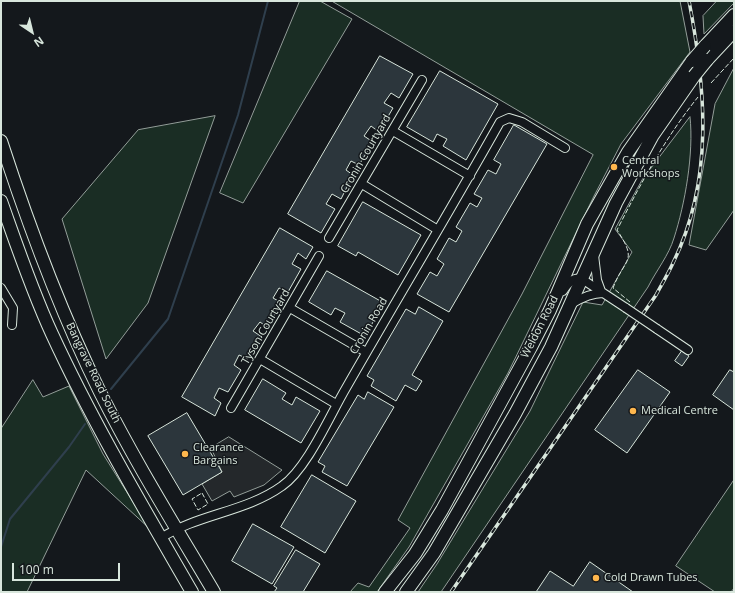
<!DOCTYPE html>
<style>
body{margin:0}
#map{position:relative;width:735px;height:593px;overflow:hidden;background:#14181c;font-family:"Open Sans",sans-serif}
canvas{display:block}
.frame{position:absolute;inset:0;border:2px solid #d8e6dc;pointer-events:none}
.north{position:absolute;left:12px;top:12px;width:40px;height:40px;-webkit-text-stroke:3px #14181c;paint-order:stroke;rotate:145deg;font-size:11px;font-weight:700;line-height:16px;text-align:center;color:#d8e6dc}
.north::after{content:'';display:block;margin:auto;width:14px;height:18px;background:#d8e6dc;clip-path:polygon(50% 0,100% 100%,50% 72%,0 100%)}
.scale{position:absolute;left:12px;top:563px;width:108px;height:18px;box-sizing:border-box;border:2px solid #d8e6dc;border-top:0;padding-left:5px;font-size:12px;line-height:14px;white-space:nowrap;color:#d8e6dc;-webkit-text-stroke:3px #14181c;paint-order:stroke}
</style>
<div id="map">
<canvas width="735" height="593"></canvas>
<div class="frame"></div>
<div class="north">N</div>
<div class="scale">100 m</div>
</div>
<script>
const g = document.querySelector('canvas').getContext('2d');
g.lineJoin = 'round';
function fill(path, color) {
  g.fillStyle = color;
  g.fill(path, 'evenodd');
}
function strokePath(path, color, width, dash) {
  g.strokeStyle = color;
  g.lineWidth = width;
  g.lineCap = dash ? 'butt' : 'round';
  g.setLineDash(dash || []);
  g.stroke(path);
}
function label(font, color, halo, rows, align = 'center') {
  g.font = font + ' "Open Sans",sans-serif';
  g.lineWidth = 3;
  g.setLineDash([]);
  g.textBaseline = 'middle';
  g.strokeStyle = halo;
  g.fillStyle = color;
  for (const [text, x, y, turn = 0] of rows) {
    g.save();
    g.translate(x, y);
    g.rotate((+turn || 0) * Math.PI / 180);
    g.textAlign = isNaN(turn) ? turn : align;
    if (halo) g.strokeText(text, 0, 0);
    g.fillText(text, 0, 0);
    g.restore();
  }
}
const green = new Path2D(`
 M300,1H320L352,19L243,203L220,193Z
 M332,1H680L690,52L621,144L594,196L508,373L409,547L377,592H350L358,583L369,587L410,528L398,520L522,294L593,155Z
 M717,1H734V3L704,34L703,16Z
 M734,68V210L706,250L689,245L715,104Z
 M215,116L148,303L106,359L62,219L138,130Z
 M690,117C694,153 685,204 674,238C669,255 656,271 648,287L441,592H418L437,564L530,411L583,302L602,305L632,252L615,229L642,180Z
 M33,380L43,397L69,386L103,454L150,529L86,470L27,592H1V429Z
 M734,480V588L731,592H715L676,566Z`);
fill(green, '#1a2d24');
strokePath(green, '#939e99', 1);
const parking = new Path2D(`
 M229,437L282,470L264,485L234,497L230,491L212,501L202,484L222,472L211,448Z`);
fill(parking, '#24282b');
strokePath(parking, '#939e99', 1);
strokePath(new Path2D(`
 M111,389L168,319L238,115L268,1
 M1,547L10,519L69,447L85,424`), '#2f3f4d', 2);
const building = new Path2D(`
 M380,56L413,74L399,98L391,93L384,103L393,108L379,132L371,126L364,136L373,142L359,165L351,161L346,170L353,175L341,199L332,194L326,204L335,209L321,233L288,214Z
 M440,71L498,104L466,160L443,146L447,139L437,134L433,142L407,127Z
 M514,125L547,144L449,312L417,294L430,272L437,276L444,264L437,259L449,238L456,242L462,231L456,227L470,203L477,207L482,198L474,194L488,170L496,174L501,164L494,160Z
 M363,202L421,235L398,275L358,252L356,256L338,246Z
 M280,228L313,247L306,259L298,253L292,264L301,269L288,292L279,288L273,298L282,303L267,327L260,322L253,331L262,337L248,359L239,355L234,365L241,370L228,392L219,388L214,398L221,403L215,416L182,397Z
 M327,271L384,303L365,336L340,322L345,313L335,308L331,315L309,302Z
 M419,307L443,321L412,375L422,381L416,391L405,385L396,401L371,386L374,380L367,376L406,309L415,314Z
 M682,351L689,356L682,366L675,361Z
 M638,370L670,392L627,453L595,430Z
 M730,370L734,372V410L713,395Z
 M263,379L286,393L282,399L292,405L296,397L320,411L301,443L245,410Z
 M368,392L394,407L347,486L322,472L325,466L318,462L358,395L364,399Z
 M187,413L222,472L183,495L148,436Z
 M312,475L356,501L325,553L281,527Z
 M253,524L294,547L272,584L232,561Z
 M296,550L320,564L303,592H274L277,588L274,586Z
 M590,562L633,592H536L550,571L573,586Z`);
fill(building, '#2c363c');
strokePath(building, '#d8e6dc', 1);
const minor = new Path2D(`
 M393,131L470,176
 M362,184L438,230
 M329,238L422,80
 M594,255L597,280L601,291
 M1,288L13,308L12,325
 M563,291C568,283 573,277 582,279L626,308
 M571,304C581,298 591,293 603,293
 M290,308L366,352
 M657,329L688,350
 M260,359L336,404
 M231,408L319,256
 M161,538C198,514 246,512 282,486C307,469 330,415 346,388C397,299 450,211 500,122L509,118L522,122L565,148`);
const highway = new Path2D(`
 M705,46L734,15
 M707,60L734,31
 M1,141C29,227 60,311 100,392C134,460 175,526 214,592
 M1,201C17,246 32,291 52,334C93,423 143,507 192,592
 M385,592L415,554L442,510L531,347L550,310L587,224L628,152L692,61
 M406,592L434,553L515,414L551,347L616,203L653,135L694,76`);
strokePath(minor, '#d8e6dc', 10);
strokePath(highway, '#d8e6dc', 14);
strokePath(minor, '#14181c', 8);
strokePath(highway, '#14181c', 12);
const rail = new Path2D(`
 M451,592L656,295C662,284 668,274 673,263C714,180 706,89 689,1`);
strokePath(rail, '#d8e6dc', 3.5);
strokePath(rail, '#14181c', 2, [6]);
const minorBridge = new Path2D(`
 M626,308L657,329`);
const highwayBridge = new Path2D(`
 M692,61L705,46
 M694,76L707,60`);
strokePath(minorBridge, '#d8e6dc', 10, []);
strokePath(highwayBridge, '#d8e6dc', 14, []);
strokePath(minorBridge, '#14181c', 8);
strokePath(highwayBridge, '#14181c', 12);
strokePath(new Path2D(`
 M711,83L734,58
 M630,302L613,288C624,258 639,263 617,230C641,183 665,138 698,97
 M202,493L208,504L198,510L192,499Z`), '#d8e6dc', 1, [5, 2]);
for (const [x, y, r, color] of [
 [614,167,4,"#ffb74d"],
 [633,411,4,"#ffb74d"],
 [185,454,4,"#ffb74d"],
 [596,578,4,"#ffb74d"]
]) {
  const dot = new Path2D();
  dot.arc(x, y, r, 0, 2 * Math.PI);
  g.fillStyle = color;
  g.fill(dot);
  strokePath(dot, '#14181c', 1.5);
}
label('11px', '#d8e6dc', '#14181c', [
 ["Cronin Courtyard",366,154,-60],
 ["Cronin Road",369,326,-60],
 ["Tyson Courtyard",266,327,-60],
 ["Weldon Road",540,327,-63],
 ["Bangrave Road South",93,373,64]
]);
label('11px', '#d8e6dc', '#14181c', [
 ["Central",622,161],
 ["Workshops",622,174],
 ["Medical Centre",641,411],
 ["Clearance",193,448],
 ["Bargains",193,461],
 ["Cold Drawn Tubes",604,578]
], 'left');
</script>
